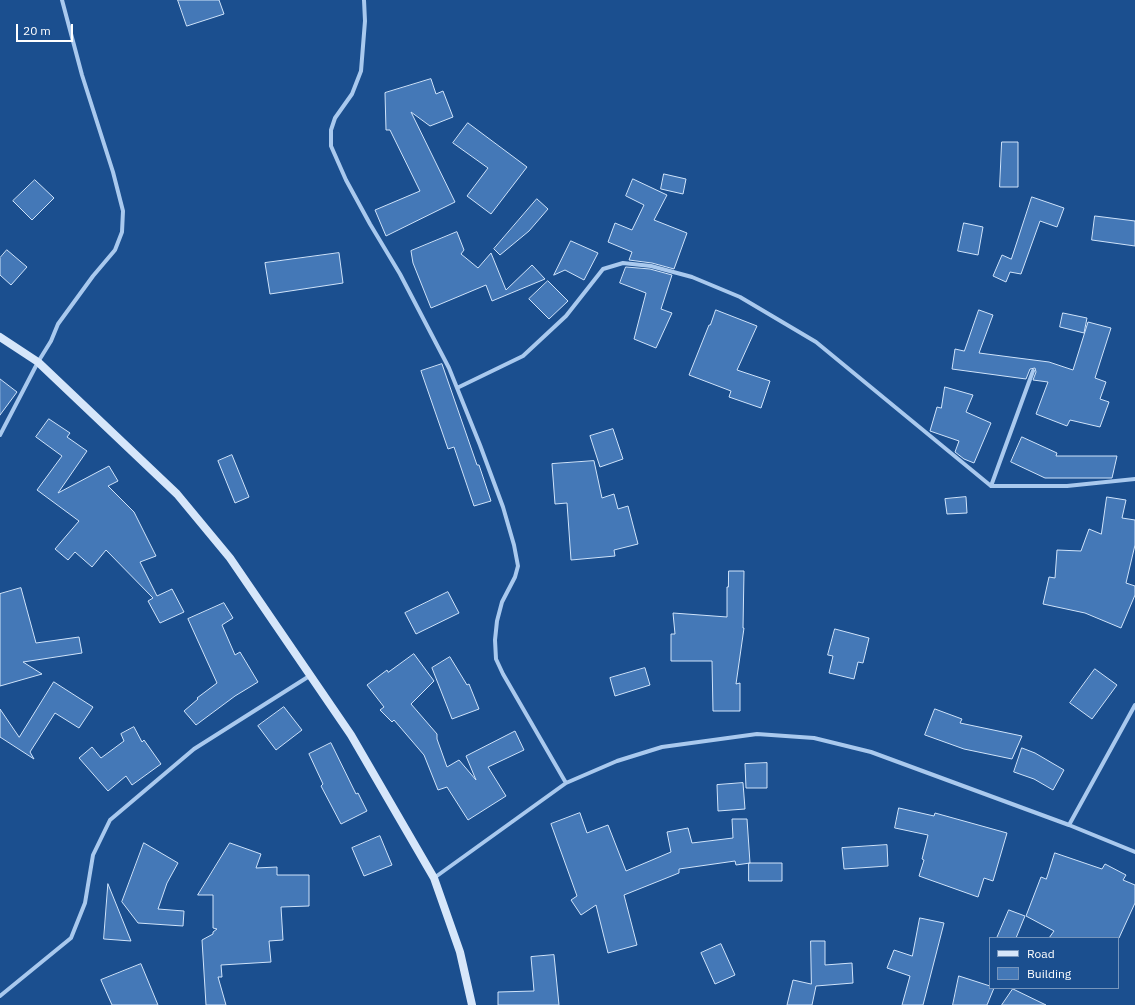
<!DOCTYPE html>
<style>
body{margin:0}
#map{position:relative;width:1135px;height:1005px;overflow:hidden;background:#1b4f8f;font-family:"IBM Plex Sans",sans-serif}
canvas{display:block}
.legend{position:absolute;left:989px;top:937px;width:130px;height:52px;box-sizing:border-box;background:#1b4f8f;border:1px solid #7695bc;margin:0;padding:5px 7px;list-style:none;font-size:12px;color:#fff}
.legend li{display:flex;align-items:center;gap:8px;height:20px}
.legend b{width:20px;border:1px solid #7695bc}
.scale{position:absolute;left:16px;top:24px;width:57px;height:18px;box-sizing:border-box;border:2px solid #fff;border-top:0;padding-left:5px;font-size:12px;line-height:14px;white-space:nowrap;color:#fff;-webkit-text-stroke:3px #1b4f8f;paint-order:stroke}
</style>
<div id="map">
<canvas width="1135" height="1005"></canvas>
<ul class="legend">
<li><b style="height:5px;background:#d6e6fa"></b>Road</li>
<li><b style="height:11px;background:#4478b7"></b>Building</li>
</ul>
<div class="scale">20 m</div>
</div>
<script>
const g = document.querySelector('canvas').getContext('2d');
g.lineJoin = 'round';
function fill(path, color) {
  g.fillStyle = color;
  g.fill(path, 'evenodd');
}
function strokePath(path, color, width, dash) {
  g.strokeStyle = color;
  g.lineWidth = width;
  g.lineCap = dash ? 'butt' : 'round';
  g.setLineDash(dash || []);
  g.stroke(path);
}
const building = new Path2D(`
 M178,0H219L224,14L187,26Z
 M431,79L436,94L443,91L453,117L430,126L411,112L455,202L386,236L375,210L420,191L390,130H386L385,93Z
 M468,123L527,167L491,214L467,196L488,168L453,143Z
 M1002,142H1018V187H1000Z
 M664,174L686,179L683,194L661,189Z
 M633,179L667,195L654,220L687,233L674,269L652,263L629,260L632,252L608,242L615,223L632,230L644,205L626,196Z
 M35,180L54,198L32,220L13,201Z
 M1032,197L1064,208L1057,227L1040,221L1021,274L1010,272L1006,282L993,276L1002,255L1011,259Z
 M537,199L548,209L529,231L500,255L494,249Z
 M1095,216L1135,221V246L1092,240Z
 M964,223L983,227L978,255L958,251Z
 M457,232L464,250L461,254L478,268L491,253L506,290L532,265L545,279L492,301L486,285L431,308L413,263L411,251Z
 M571,241L598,253L584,280L565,270L554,275Z
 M7,250L27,267L11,285L0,275V258Z
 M339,253L343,283L270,294L265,263Z
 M626,267L650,269L672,275L661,309L672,313L656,348L634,339L646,293L620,283Z
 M548,281L568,301L549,319L529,299Z
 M716,310L757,326L737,370L770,381L761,408L729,397L731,391L689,375L709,325H710Z
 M979,310L993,315L979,353L1049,362L1073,370L1088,322L1111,328L1095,378L1106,382L1100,399L1109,402L1100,427L1070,420L1067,426L1036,414L1048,382L1033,380L1036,372L1035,368L1030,369L1026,379L952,369L955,349L964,351Z
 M1063,313L1087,318L1084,333L1060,327Z
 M442,364L477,465H479L491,501L474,506L454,447L448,449L421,371Z
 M0,379L17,392L0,415Z
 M945,387L973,395L966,412L991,423L974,463L964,459L955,452L959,441L930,431L937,407L941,408Z
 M49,419L70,433L67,437L87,451L58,493L109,466L118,481L108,486L134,512L156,556L140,562L157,596L172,589L184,612L160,623L148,601L153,598L106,550L92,567L75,552L68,560L55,549L79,521L37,490L62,456L36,437Z
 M613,429L623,459L600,467L590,436Z
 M1022,437L1057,453L1056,456H1117L1112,478H1045L1011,462Z
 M232,455L249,497L235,503L218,461Z
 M594,461L602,498L614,494L618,509L628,506L638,544L614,550L615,556L571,560L567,503L555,504L552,464Z
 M966,497L967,513L947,514L945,499Z
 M1107,497L1126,500L1122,518L1135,520V545L1126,583L1135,586V595L1121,628L1085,613L1043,604L1049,577L1055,578L1057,550L1081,551L1089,529L1101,534Z
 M729,571H744L743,628H744L736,684L740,683V711H713L712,661H671V634H675L673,613L727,617V587H728Z
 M21,588L36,643L79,637L82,653L23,662L42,674L0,686V594Z
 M448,592L459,613L416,634L405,613Z
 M224,603L233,618L222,625L235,655L240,652L258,682L235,696L196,725L184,711L198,699L197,698L217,683L188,619Z
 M835,629L869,638L863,663L858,662L854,679L829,673L833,656L828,655Z
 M414,654L434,681L411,704L437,734V739L447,767L459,760L476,780L466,756L515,731L524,750L488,767L506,796L468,820L447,787L438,790L424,755L394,720L392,722L380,710L384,707L367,685L387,670L388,672Z
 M450,657L467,685L469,684L479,709L452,719L432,668Z
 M645,668L650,685L615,696L610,678Z
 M1095,669L1117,685L1092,719L1070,703Z
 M54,682L93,707L79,728L55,713L30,752L34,759L0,737V709L19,737Z
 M284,707L302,730L276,750L258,726Z
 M935,709L962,719L960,723L1022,736L1012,759L964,749L925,735Z
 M134,727L142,742L144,740L161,764L132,785L126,776L108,791L79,758L92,747L101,758L124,741L121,734Z
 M331,743L356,794L358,793L367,811L341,824L321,786L323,784L309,754Z
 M1022,748L1035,753L1064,770L1053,790L1034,779L1014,772Z
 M767,763V788H746L745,764Z
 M743,783L745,809L718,811L717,785Z
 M899,808L934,816L935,813L1007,833L993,881L984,878L978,897L919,876L924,860L922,859L928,835L895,828Z
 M580,813L587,833L608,825L626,871L671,852L667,832L688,828L692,843L733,838L732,819H747L750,863L736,865L735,861L679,869V873L624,895L637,945L608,953L596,905L581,915L571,900L577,896L551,824Z
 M380,836L392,865L364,876L352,848Z
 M144,843L178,863L167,883L158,909L184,911L183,926L138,923L122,902Z
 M230,843L261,854L256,868L277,867V875H309V906L281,907L283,940L269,941L271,962L221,965L222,977H218L226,1005H206L202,940L213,934V932L217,929L213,928V895H198Z
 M887,845L888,866L844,869L842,848Z
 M1055,853L1102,869L1105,864L1126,875L1123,880L1135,885V903L1119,938H1049L1054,931L1026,916L1041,877L1046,879Z
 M749,863H782V881H749Z
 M108,884L131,941L104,939Z
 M1009,910L1025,916L1016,938H997Z
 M920,918L944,923L923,1005H902L910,976L887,968L894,950L912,956Z
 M811,941H825V965L852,963L853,983L816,986L812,1005H787L793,980L811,984Z
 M721,944L735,975L715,984L701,953Z
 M554,955L559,1005H498V992L534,991L531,957Z
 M141,964L158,1005H112L101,980Z
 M959,976L990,986V988H994L987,1005H953Z
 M1013,989L1046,1005H1002Z`);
fill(building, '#4478b7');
strokePath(building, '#cfe3fa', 1);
strokePath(new Path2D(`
 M364,0L365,21L361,71L352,94L335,118L331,130V146L346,180L370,224L400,274L449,368L480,445L503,507L514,545L518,566L515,577L502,602L497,621L495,640L496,659L503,674L566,783
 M457,388L523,356L566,316L603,269L623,263L651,266L692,277L740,297L816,342L991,486H1067L1135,479
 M0,435L38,362L51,341L58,324L93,276L115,250L122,232L123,211L113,172L82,75L62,0
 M991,486L1033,371
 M1069,825L1135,705
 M434,878L566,783L617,761L662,747L757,734L814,738L871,752L1069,825L1135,852
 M0,996L71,938L85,903L93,855L110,820L194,749L311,675`), '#a9c9ee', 4);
strokePath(new Path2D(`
 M0,337L38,362L177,494L230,558L351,735L434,878L460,952L472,1005`), '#d6e6fa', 8);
</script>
